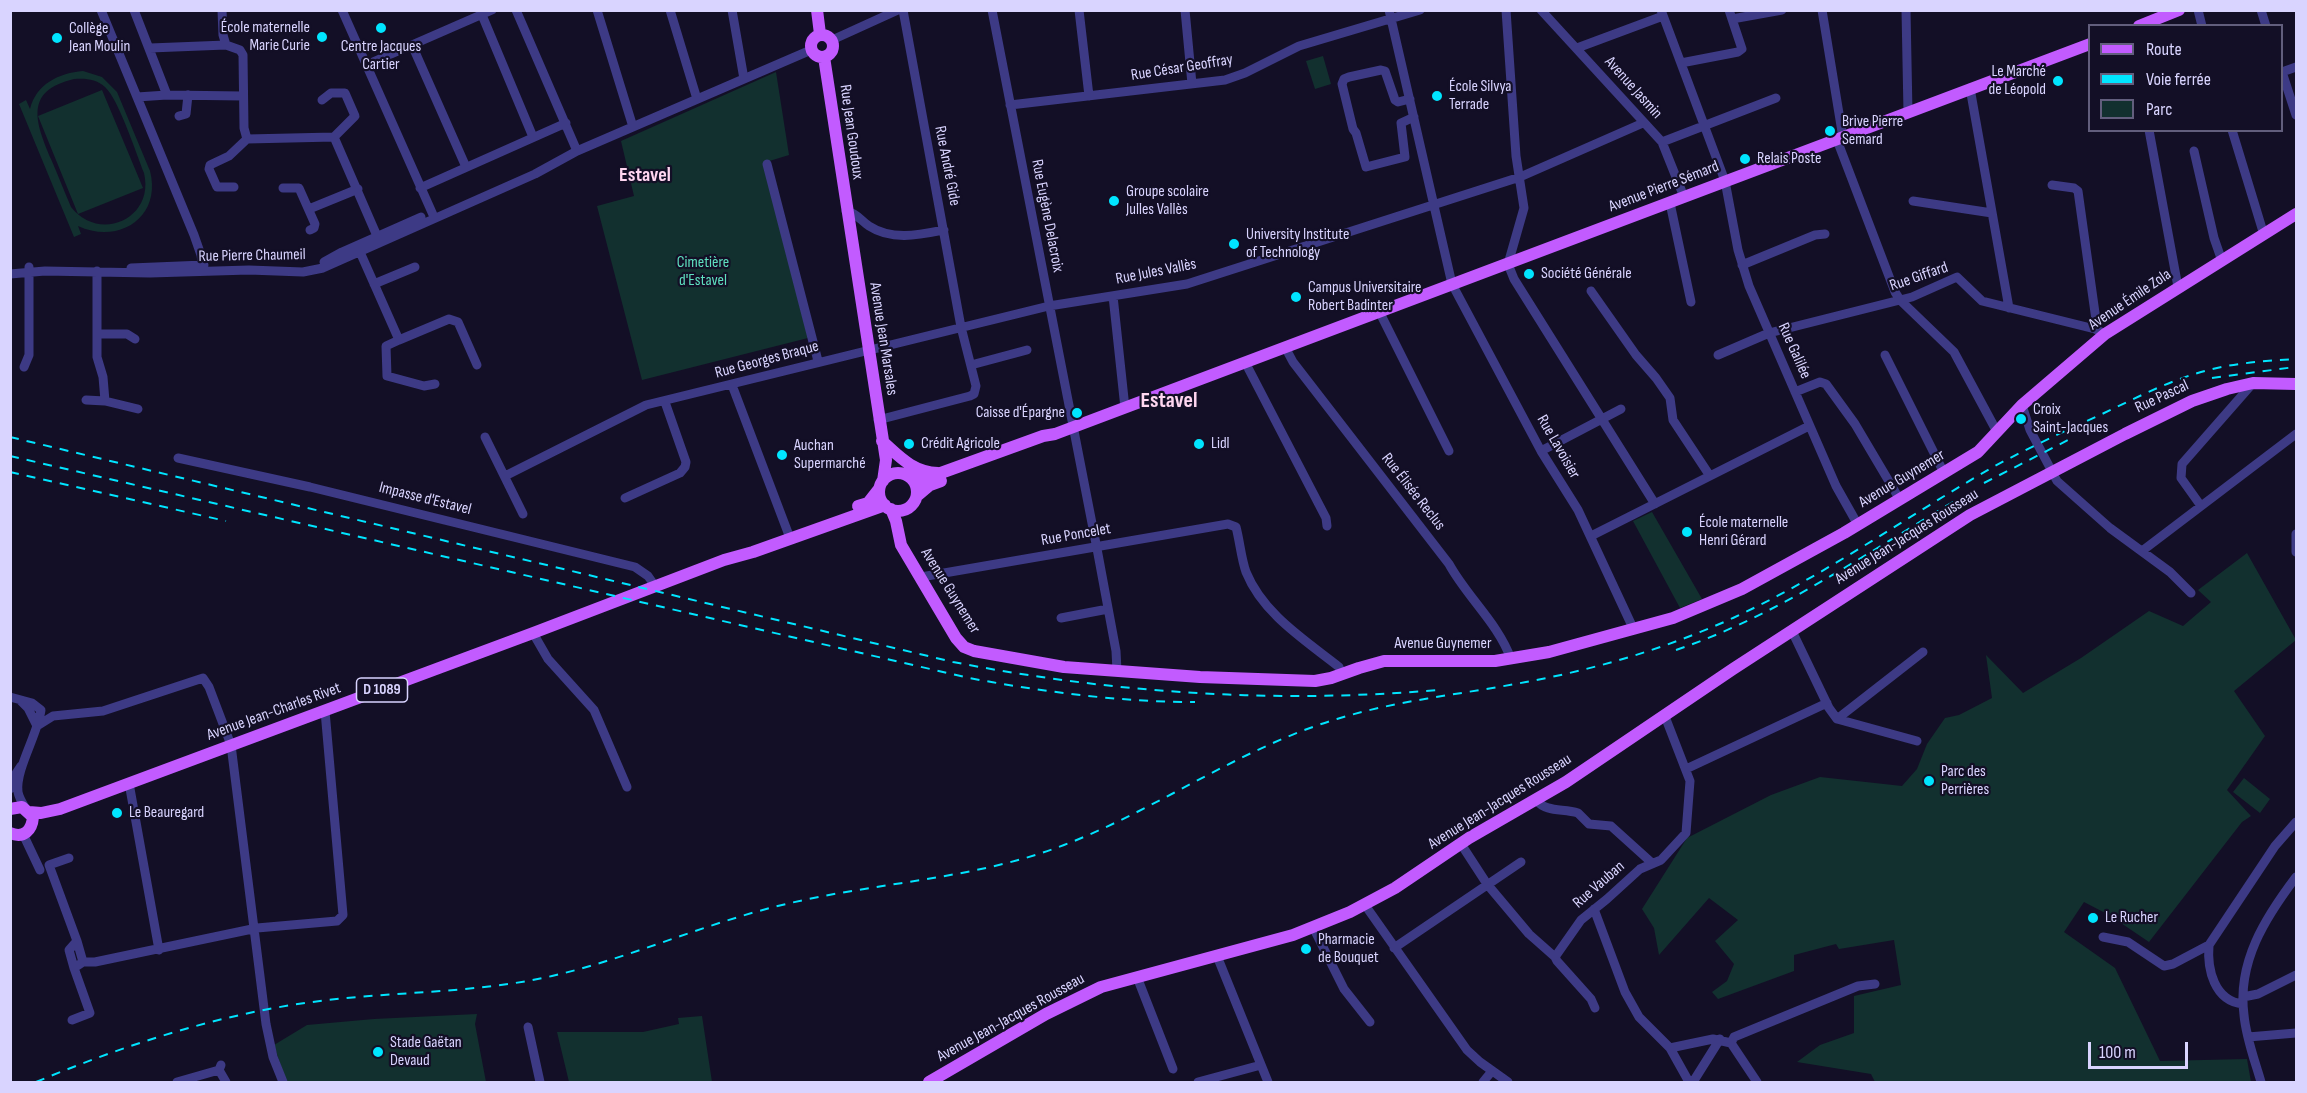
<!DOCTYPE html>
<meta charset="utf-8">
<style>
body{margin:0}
#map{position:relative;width:2307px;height:1093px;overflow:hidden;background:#130f26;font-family:"Sofia Sans Condensed",sans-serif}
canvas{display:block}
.frame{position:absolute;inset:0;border:12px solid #d9d4ff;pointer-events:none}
.legend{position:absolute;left:2088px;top:24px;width:195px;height:108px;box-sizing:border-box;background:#130f26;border:2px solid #625e7d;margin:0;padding:8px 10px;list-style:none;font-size:18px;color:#d9d4ff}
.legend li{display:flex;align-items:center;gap:12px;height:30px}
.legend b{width:30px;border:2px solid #625e7d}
.scale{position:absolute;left:2088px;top:1042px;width:100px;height:27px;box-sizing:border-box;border:3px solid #d9d4ff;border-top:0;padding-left:8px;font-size:18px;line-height:21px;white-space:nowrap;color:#d9d4ff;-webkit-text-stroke:4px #130f26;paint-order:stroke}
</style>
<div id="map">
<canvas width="2307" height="1093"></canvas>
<div class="frame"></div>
<ul class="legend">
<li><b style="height:8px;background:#c25bff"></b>Route</li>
<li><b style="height:8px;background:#00e5ff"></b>Voie ferrée</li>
<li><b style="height:16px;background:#12302f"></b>Parc</li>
</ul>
<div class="scale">100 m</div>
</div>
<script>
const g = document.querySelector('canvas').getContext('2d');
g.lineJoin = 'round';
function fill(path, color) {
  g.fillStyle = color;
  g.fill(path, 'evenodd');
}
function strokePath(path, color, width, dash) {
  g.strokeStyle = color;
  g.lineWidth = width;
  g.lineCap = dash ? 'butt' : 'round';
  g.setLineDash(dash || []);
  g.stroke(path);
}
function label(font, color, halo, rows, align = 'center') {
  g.font = font + ' "Sofia Sans Condensed",sans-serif';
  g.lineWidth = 4.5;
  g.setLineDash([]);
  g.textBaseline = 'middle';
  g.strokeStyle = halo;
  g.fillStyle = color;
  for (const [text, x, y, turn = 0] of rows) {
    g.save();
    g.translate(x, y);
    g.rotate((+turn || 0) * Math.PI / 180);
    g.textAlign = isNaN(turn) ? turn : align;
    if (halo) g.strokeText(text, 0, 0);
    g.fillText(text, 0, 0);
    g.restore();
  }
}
fill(new Path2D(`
 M1323,56L1331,84L1315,89L1306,61Z
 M83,71L102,77L117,92L150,171C162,217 119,245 78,226L81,234L74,237L19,104L26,100L30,109C36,84 59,73 83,71ZM74,79C86,78 96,79 105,87C119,100 136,153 144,173C155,219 99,243 71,207C64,191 58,175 51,159C36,123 23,91 74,79Z
 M776,72L789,155L763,163L808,338L642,380L597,206L634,196L621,141Z
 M102,90L143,188L78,214L38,116Z
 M1652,512L1702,599L1680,608L1633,521Z
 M2247,553L2296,640L2234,691L2265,736L2227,790L2251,816L2242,822L2149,942L2109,915L2084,902L2064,932L2115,968L2160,1061L2247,1059L2251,1082H1875L1871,1074L1797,1062L1820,1045L1854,1033V996L1901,985L1894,940L1839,949L1836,944L1794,955V971L1718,999L1712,992L1727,981L1734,964L1715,941L1738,920L1709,898L1659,955L1654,928L1642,909L1687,838L1771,795L1820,777L1902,786L1917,769L1927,744L1945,718L1959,715L1992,698L1986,655L2023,693L2081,658L2149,611L2183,626L2211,602L2198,590Z
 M2244,778L2270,799L2260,813L2233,792Z
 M477,1014L475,1024L486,1082H286L274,1045L307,1025L374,1019Z
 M702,1016L712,1082H569L557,1032H643L679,1024L678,1018Z`), '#12302f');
strokePath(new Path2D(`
 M101,10L194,235L201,255L203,270
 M134,10L167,95
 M222,10L223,35L226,45L240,50L243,55L244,128L247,139L334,137L355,116L345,93H331L322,100
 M342,10L434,217
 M516,10L577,151
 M597,10L633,127
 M670,10L697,99
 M732,10L744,79
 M992,10L1098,554L1116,651L1117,671
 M1079,10L1089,96
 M1185,10L1192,84
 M1389,10L1452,284L1541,451L1578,510L1633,628
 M1506,10L1516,156L1524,208L1508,264L1514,279L1655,504
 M1541,10L1662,142L1684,197
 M1661,10L1725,181L1738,250L1749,286L1836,486L1858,525
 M1822,10L1843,138
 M1906,10L1908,113
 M2198,10L2202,26
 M2261,10L2266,26
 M482,15L533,137
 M1732,19L1782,10
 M832,40L898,10
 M412,45L466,167
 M150,48L226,45
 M1577,48L1663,16
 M1681,63L1738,52L1742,49L1729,10
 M366,65L492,10
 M2282,72L2296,115
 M2282,72L2296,67
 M1970,88L2009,308
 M137,97L167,95L243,96
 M1410,99L1398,102L1395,100L1385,71L1381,70L1349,77L1344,79L1342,84L1353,129L1356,133L1366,167L1405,157L1401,123L1414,117
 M1010,105L1225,80L1245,73L1299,46L1420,10
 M179,116L186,114L188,95
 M2149,130L2178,287
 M2232,130L2264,235
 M334,137L377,236
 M1837,140L1895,292L1900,300L1954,352L1996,430
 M1662,142L1776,98
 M2194,151L2214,238L2222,261
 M767,164L818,361
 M2052,185L2074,188L2078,191L2096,320L2095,329
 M234,187H217L209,169L210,165L229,156L247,139
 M283,188H299L315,224L314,228L310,230
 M420,188L566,123
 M1913,201L1992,213
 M1670,203L1691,302
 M309,209L358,189
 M846,211C857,213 861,221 869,226C892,241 919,235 944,230
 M360,252L399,340L449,319L458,322L477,365
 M324,262L342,252L421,217
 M1742,265L1815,235L1825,234
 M131,268L204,265
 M97,271V357L103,377L105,401L138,409
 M10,274L45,271L150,273L249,270L303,272L323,268L535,174L577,151L811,50
 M374,284L415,267
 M1591,291L1636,355L1656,378L1670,398L1673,420L1710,476
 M1113,296L1125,408
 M1379,311L1449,451
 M97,334H127L135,339
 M399,340L386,346L387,376L424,386L435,384
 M1285,347L1293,362L1449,564C1467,597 1498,623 1511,659
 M1718,355L1769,333L1912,297L1957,277L1982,301L2095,329L2105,334
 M1885,355L1944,473
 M1245,362L1326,518L1327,526
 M971,365L1027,350
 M24,367L29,355V267
 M732,385L790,538
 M1795,392L1820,382L1826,384L1855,424L1900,500
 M86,400L105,401
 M2022,405L2030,430L2057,481L2110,528L2170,572L2191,593
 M878,420L970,396L974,394L976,386L961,327L903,10
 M485,437L523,514
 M1541,451L1621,409
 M178,458L310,487L635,567L648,576L655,586
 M505,476L646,405L1049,306L1187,284L1520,177L1643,123
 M625,498L680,473L685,467L686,462L665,402
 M2201,506L2181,478L2182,464L2253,383
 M2296,534V552
 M1591,536L1809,426
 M2142,551L2296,434
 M921,577L1228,524L1236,527C1240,542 1241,558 1246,572C1263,614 1305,640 1339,667L1342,674
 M1061,618L1108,609
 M1792,631L1829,708L1837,719L1917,741
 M533,633L548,659L594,710L627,787
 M10,697L32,703L41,710C38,734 15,770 18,792C19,798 23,804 26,809
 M21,701L28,708L37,726
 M1837,719L1923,652
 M37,726L53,716L103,711L203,678L209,687L231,745L266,1024L273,1057L283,1082
 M1686,769L1827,703
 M129,783L159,950
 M10,789L15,775L21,766
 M1536,800C1547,813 1563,808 1578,813L1589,824L1611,826L1652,863
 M23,834L40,870
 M1461,844L1487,884L1529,934L1555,957L1557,961L1591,999L1595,1008
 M69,858L49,865L77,941
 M1365,905L1467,1050L1480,1062L1508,1082
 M1594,909L1625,992L1639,1017L1670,1048L1689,1082
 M1314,929L1344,989L1370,1022
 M2103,937L2128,942L2164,966L2173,964L2209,945
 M77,941L83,962L74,968L69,950Z
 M1394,948L1521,862
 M1217,956L1268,1082
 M1555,957L1581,920L1607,899L1640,869L1661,860L1686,833L1690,781L1666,719L1662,716
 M83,962H95L257,928L337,921L343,915L325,711
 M1137,977L1173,1069
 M2243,997L2258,994L2296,975
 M2243,1004C2214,1001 2207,969 2209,945L2275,846L2296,822
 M72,1020L90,1013L74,968
 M528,1027L540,1082
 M2248,1037L2296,1033
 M1731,1043L1734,1037L1858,986L1875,984
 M1670,1048L1713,1039L1731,1043L1757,1082
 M221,1065L219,1070L226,1082
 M177,1082L219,1070
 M1198,1082L1261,1065
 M1483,1082L1492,1071
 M1693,1082L1720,1039
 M2261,1082C2255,1061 2246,1038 2244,1015C2237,962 2265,918 2296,877`), '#3d3a85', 9);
strokePath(new Path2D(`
 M817,10L820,34
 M2139,26L2179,10
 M811 46a11 11 0 1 1 22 0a11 11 0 1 1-22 0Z
 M824,57L886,460L883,481
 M882,441C899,456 912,472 938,473
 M879 492a19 19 0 1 1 38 0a19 19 0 1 1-38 0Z
 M912,478H927L1043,436L1055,434L2090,44
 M917,496L930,485L941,481
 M858,506L868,503L879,489
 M891,509L896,521L901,545L956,638L964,647L974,651L1064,667L1200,677L1315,681L1331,678L1359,668L1384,661H1495L1549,652L1673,618L1742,589L1844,533L1978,452L2022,405L2105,334L2296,214
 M10,809L22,807L33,817C32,830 24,839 10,833
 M29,812L41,813L60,809L533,633L724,560L753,552L885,505
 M929,1082L1046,1014L1101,987L1293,935L1350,912L1395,888L1469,838L1566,782L1733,669L1970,515L2125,434L2192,401L2227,389L2253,383L2296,384`), '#c25bff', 12);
strokePath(new Path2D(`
 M2212,378L2295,367
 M10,437L953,662C1113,693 1275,704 1437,690
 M10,456L969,678C1044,692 1120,702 1195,702
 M10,472L226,521
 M1984,483L2074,437
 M1676,650C1776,616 1862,556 1953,502
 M36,1082C125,1045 216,1015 312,1002C392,991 473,994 552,976C630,958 703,924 782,905C875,882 974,880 1064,845C1158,809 1240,748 1337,719C1398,700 1464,694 1526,682C1597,669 1667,648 1733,618C1824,576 1906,517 1993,467C2028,448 2065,431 2102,414C2134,399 2166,382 2201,372C2232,363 2264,361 2296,359`), '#00e5ff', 2, [9, 8]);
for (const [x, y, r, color] of [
 [381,28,6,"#00e5ff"],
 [322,37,6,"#00e5ff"],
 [57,38,6,"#00e5ff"],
 [2058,81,6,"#00e5ff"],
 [1437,96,6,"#00e5ff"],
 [1830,131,6,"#00e5ff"],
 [1745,159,6,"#00e5ff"],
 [1114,201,6,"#00e5ff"],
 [1234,244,6,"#00e5ff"],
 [1529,274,6,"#00e5ff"],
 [1296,297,6,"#00e5ff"],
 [1077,413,6,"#00e5ff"],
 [2021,419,6,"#00e5ff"],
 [909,444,6,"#00e5ff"],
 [1199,444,6,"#00e5ff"],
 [782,455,6,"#00e5ff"],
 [1687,532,6,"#00e5ff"],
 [1929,781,6,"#00e5ff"],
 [117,813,6,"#00e5ff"],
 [2093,918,6,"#00e5ff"],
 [1306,949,6,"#00e5ff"],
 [378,1052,6,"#00e5ff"]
]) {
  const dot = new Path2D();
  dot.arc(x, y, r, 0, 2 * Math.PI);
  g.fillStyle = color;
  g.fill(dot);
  strokePath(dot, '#130f26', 2);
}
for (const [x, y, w] of [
 [382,690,51]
]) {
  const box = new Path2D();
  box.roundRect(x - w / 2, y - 12, w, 24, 4.5);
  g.fillStyle = '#130f26';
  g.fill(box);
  strokePath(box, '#d9d4ff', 1.5);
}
label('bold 15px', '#d9d4ff', null, [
 ["D 1089",382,690]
]);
label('16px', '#d9d4ff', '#130f26', [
 ["École maternelle",310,28,"right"],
 ["Marie Curie",310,46,"right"],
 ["Collège",69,29],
 ["Jean Moulin",69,47],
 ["Centre Jacques",381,47,"center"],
 ["Cartier",381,65,"center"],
 ["Le Marché",2046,72,"right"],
 ["de Léopold",2046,90,"right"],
 ["École Silvya",1449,87],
 ["Terrade",1449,105],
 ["Brive Pierre",1842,122],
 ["Semard",1842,140],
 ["Relais Poste",1757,159],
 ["Groupe scolaire",1126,192],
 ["Julles Vallès",1126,210],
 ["University Institute",1246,235],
 ["of Technology",1246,253],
 ["Société Générale",1541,274],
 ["Campus Universitaire",1308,288],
 ["Robert Badinter",1308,306],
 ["Croix",2033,410],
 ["Saint-Jacques",2033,428],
 ["Caisse d'Épargne",1065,413,"right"],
 ["Crédit Agricole",921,444],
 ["Lidl",1211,444],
 ["Auchan",794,446],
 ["Supermarché",794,464],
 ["École maternelle",1699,523],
 ["Henri Gérard",1699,541],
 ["Parc des",1941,772],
 ["Perrières",1941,790],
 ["Le Beauregard",129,813],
 ["Le Rucher",2105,918],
 ["Pharmacie",1318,940],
 ["de Bouquet",1318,958],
 ["Stade Gaëtan",390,1043],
 ["Devaud",390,1061]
], 'left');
label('16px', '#d9d4ff', '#130f26', [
 ["Rue César Geoffray",1182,68,-9],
 ["Avenue Jasmin",1633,88,48],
 ["Rue Jean Goudoux",851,132,82],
 ["Rue André Gide",947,166,79],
 ["Avenue Pierre Sémard",1664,187,-21],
 ["Rue Eugène Delacroix",1047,216,79],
 ["Rue Pierre Chaumeil",252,256,-1],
 ["Rue Jules Vallès",1156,272,-11],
 ["Rue Giffard",1919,277,-19],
 ["Avenue Émile Zola",2130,300,-34],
 ["Avenue Jean Marsales",883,339,81],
 ["Rue Galilée",1794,351,66],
 ["Rue Georges Braque",767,360,-15],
 ["Rue Pascal",2162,397,-25],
 ["Rue Lavoisier",1558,447,60],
 ["Avenue Guynemer",1902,479,-31],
 ["Rue Élisée Reclus",1413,492,52],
 ["Impasse d'Estavel",425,499,14],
 ["Rue Poncelet",1076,535,-10],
 ["Avenue Jean-Jacques Rousseau",1907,537,-32],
 ["Avenue Guynemer",950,591,58],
 ["Avenue Guynemer",1443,644],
 ["Avenue Jean-Charles Rivet",274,712,-20],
 ["Avenue Jean-Jacques Rousseau",1500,802,-32],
 ["Rue Vauban",1599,885,-41],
 ["Avenue Jean-Jacques Rousseau",1011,1018,-29]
]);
label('16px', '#5fe0c0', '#130f26', [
 ["Cimetière",703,263],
 ["d'Estavel",703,281]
]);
label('bold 20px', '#ffd6f0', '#130f26', [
 ["Estavel",645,176]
]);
label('bold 22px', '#ffd6f0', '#130f26', [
 ["Estavel",1169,401]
]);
</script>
